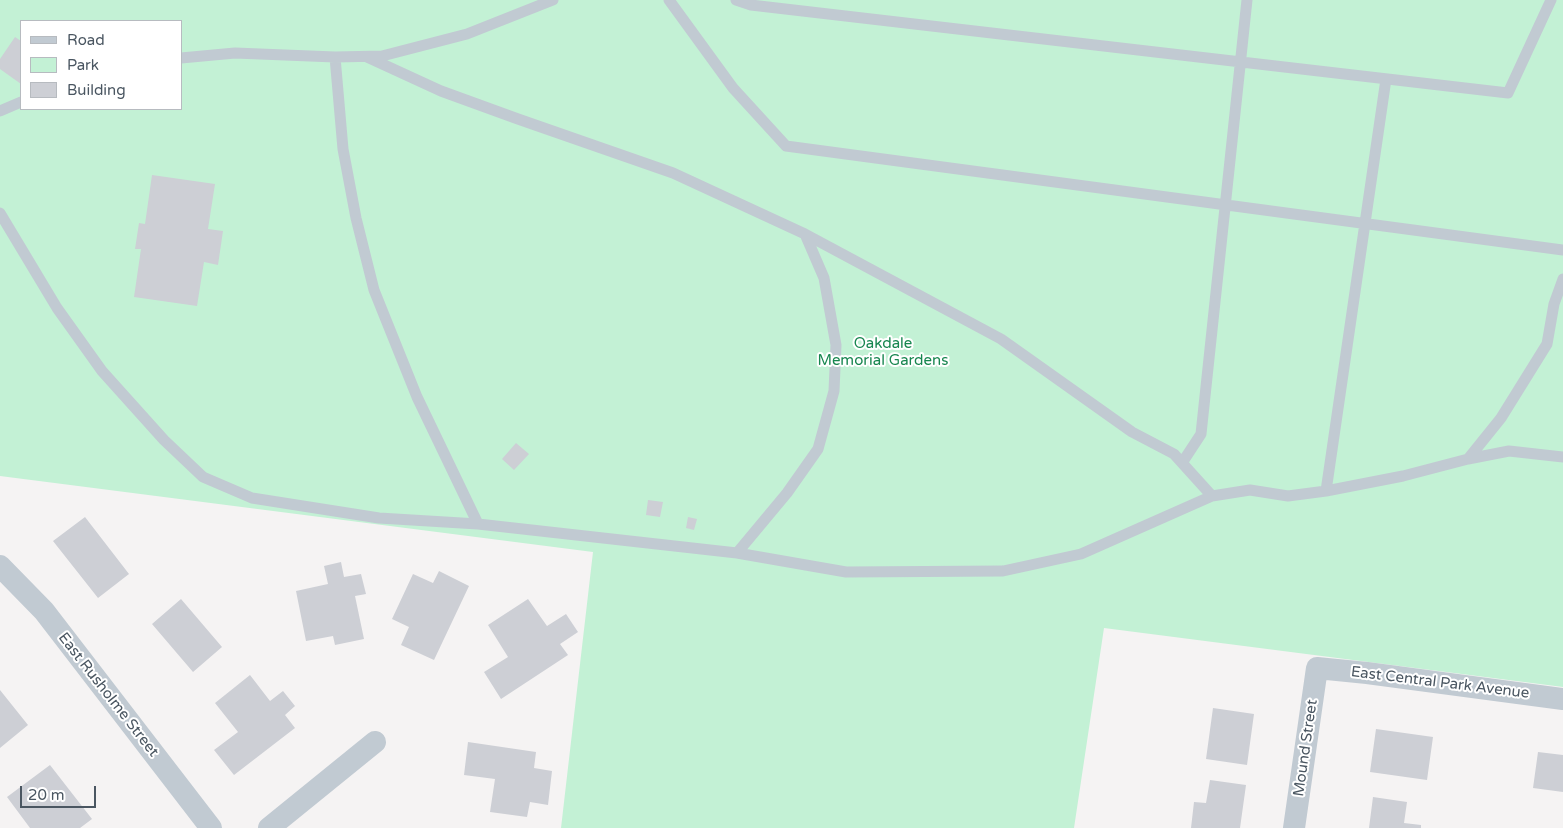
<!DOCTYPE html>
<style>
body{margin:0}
#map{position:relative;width:1563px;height:828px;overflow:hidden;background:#f5f3f3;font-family:"Varela Round",sans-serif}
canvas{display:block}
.legend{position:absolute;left:20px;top:20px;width:162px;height:90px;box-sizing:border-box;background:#fff;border:1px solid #b7bbc0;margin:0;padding:6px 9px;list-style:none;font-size:15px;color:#4a5661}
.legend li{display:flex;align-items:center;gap:10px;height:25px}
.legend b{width:25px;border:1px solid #b7bbc0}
.scale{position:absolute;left:20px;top:786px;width:76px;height:22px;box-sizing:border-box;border:2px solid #4a5661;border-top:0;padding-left:6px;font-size:15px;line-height:18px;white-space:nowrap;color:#4a5661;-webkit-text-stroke:4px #fff;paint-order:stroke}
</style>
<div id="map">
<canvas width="1563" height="828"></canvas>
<ul class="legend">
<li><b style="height:6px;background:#c1cad2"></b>Road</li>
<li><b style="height:14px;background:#c3f1d5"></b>Park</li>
<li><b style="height:14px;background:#cdcfd5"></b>Building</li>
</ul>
<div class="scale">20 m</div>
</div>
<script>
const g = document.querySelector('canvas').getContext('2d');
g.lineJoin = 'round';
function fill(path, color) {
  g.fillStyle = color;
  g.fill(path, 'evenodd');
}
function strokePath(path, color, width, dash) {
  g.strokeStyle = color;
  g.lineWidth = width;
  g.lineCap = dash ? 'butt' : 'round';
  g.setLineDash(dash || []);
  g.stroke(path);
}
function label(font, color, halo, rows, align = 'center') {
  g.font = font + ' "Varela Round",sans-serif';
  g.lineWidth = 4;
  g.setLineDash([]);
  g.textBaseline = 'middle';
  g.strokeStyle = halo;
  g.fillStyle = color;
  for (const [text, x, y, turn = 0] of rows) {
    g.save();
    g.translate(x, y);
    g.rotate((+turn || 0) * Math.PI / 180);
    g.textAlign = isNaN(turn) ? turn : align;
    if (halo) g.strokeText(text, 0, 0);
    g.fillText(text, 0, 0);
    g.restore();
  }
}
fill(new Path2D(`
 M0,0H1563V687L1104,628L1074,828H561L593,552L0,476ZM21,21H181V109H21Z`), '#c3f1d5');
fill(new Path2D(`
 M15,37L21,41V84L0,69V59Z
 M152,175L215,184L208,229L223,231L218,265L204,262L197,306L134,297L141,249H135L139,223L145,224Z
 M516,443L529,454L514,470L502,459Z
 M648,500L663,502L660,517L646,515Z
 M85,517L129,574L98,598L53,541Z
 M688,517L697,519L694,530L686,528Z
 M341,562L344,577L361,574L366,594L355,596L364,639L335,645L333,636L306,641L296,591L328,584L324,566Z
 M439,571L469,586L434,660L401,645L409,627L392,619L413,574L433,583Z
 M181,599L222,647L193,672L152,624Z
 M528,599L547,626L566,614L578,632L560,644L568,655L501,699L484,672L508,657L488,625Z
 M250,675L270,701L283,691L295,706L285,715L295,728L234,775L214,750L238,732L215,703Z
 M0,690L28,725L0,748Z
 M1213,708L1254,714L1247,765L1206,759Z
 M1376,729L1433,737L1427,780L1370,772Z
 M468,742L536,752L534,768L552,771L548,805L530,802L527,817L490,812L495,779L464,775Z
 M1538,752L1563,755V792L1533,788Z
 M50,765L92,819L80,828H30L7,797Z
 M1210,780L1246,785L1240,828H1191L1194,802L1206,803Z
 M1373,797L1407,802L1404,823L1421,825V828H1369Z`), '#cdcfd5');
strokePath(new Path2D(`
 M669,0L733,88L786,146L1563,250
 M736,0L751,5L1508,93L1551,0
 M335,57L343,149L356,218L374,290L417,397L478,524
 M367,57L441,91L518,119L673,173L805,234L1001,339L1132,432L1174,454L1212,496L1250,490L1288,496L1326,491L1403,476L1468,459L1501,418L1547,344L1554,304L1563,279
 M181,58L235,53L335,57L382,56L467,34L553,0
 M0,111L21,102
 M0,213L57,308L102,371L164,440L203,477L252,498L379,518L478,524L737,553L787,493L818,449L834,391L836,345L824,278L805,234
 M1468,459L1509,451L1563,457
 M1182,463L1201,434L1247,0
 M1326,491L1386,79
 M737,553L846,572L1003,571L1081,554L1212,496`), '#c1cad2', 11);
strokePath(new Path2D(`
 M0,566L44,611L211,828
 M269,828L375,742
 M1294,828L1317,668L1367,673L1563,699`), '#c1cad2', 22);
label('15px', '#17864f', '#fff', [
 ["Oakdale",883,344],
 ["Memorial Gardens",883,361]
]);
label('15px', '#4a5661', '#fff', [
 ["East Central Park Avenue",1440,683,7],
 ["East Rusholme Street",108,695,52],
 ["Mound Street",1306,748,-82]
]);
</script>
